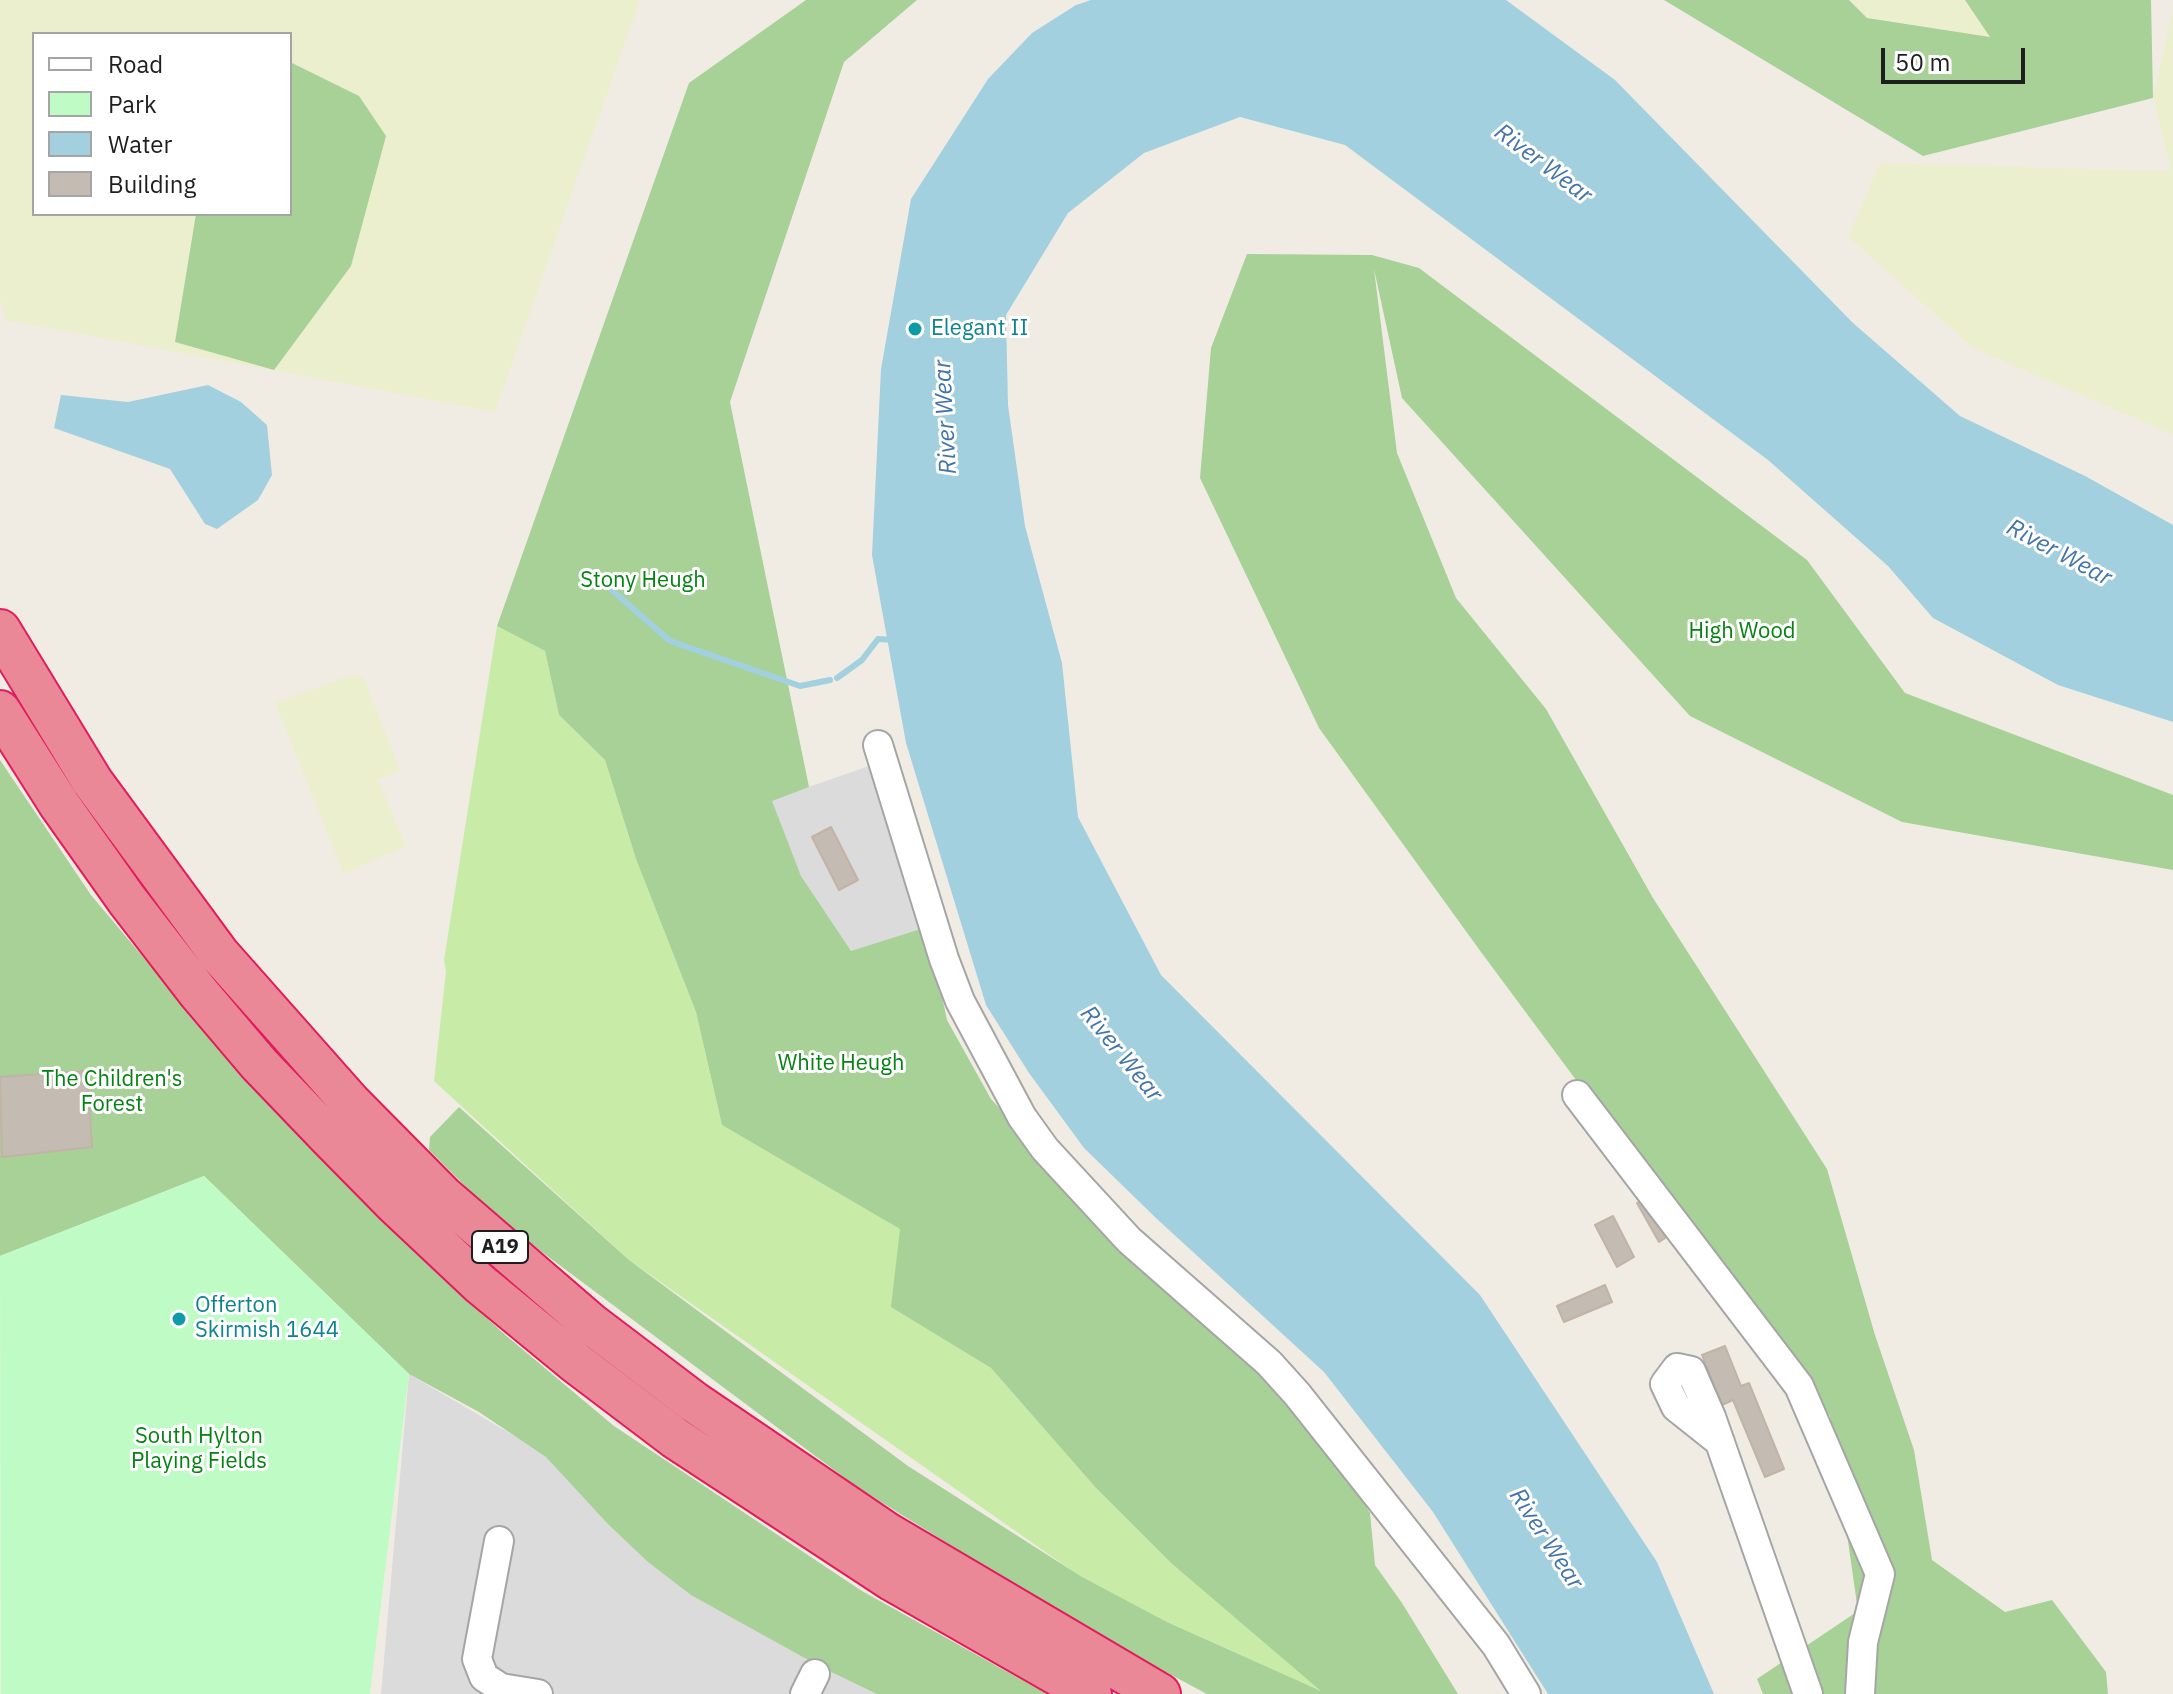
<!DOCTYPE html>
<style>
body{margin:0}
#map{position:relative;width:2173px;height:1694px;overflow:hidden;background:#f0ece4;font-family:"IBM Plex Sans",sans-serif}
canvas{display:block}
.legend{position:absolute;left:32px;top:32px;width:260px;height:184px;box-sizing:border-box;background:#fff;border:2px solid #a5a5a5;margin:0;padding:10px 14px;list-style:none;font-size:24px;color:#1e1e1e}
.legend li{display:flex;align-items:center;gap:16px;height:40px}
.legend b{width:40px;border:2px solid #a5a5a5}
.scale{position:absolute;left:1881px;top:48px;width:144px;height:36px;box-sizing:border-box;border:4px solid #1e1e1e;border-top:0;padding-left:10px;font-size:24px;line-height:28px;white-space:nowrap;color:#1e1e1e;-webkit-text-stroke:6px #fff;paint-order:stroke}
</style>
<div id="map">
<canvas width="2173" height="1694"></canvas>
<ul class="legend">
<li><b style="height:10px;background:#fff"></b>Road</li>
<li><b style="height:22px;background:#bffcc5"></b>Park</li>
<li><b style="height:22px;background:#a2d0df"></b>Water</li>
<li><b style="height:22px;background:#c4bbb3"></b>Building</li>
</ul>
<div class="scale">50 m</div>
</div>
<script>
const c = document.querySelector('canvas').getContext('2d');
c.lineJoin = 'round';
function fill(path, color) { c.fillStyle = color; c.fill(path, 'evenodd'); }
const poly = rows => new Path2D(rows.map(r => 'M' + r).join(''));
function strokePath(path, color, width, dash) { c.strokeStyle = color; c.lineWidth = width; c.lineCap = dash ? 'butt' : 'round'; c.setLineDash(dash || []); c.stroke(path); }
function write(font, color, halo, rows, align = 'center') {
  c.font = font + ' "IBM Plex Sans",sans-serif'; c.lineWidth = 6; c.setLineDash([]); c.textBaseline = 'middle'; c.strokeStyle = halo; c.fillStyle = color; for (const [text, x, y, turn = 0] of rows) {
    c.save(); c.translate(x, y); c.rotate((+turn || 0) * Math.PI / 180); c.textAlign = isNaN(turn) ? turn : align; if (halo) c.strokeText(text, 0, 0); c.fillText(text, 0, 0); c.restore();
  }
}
const residential = poly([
 [872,765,927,927,851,952,801,876,771,800],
 [409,1374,954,1694,381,1694]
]);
const farmland = poly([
 [0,0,640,0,495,412,6,320,0,300],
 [34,34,290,34,290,214,34,214],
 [1849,0,1965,0,1991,37,1867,18],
 [2173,8,2173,435,1973,348,1848,237,1880,163,2171,171,2153,98],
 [363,676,400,770,378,780,406,846,344,874,275,703,345,677]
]);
const grass = poly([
 [497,626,545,651,559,715,605,760,636,859,696,1012,722,1125,901,1229,892,1307,991,1368,1096,1488,1171,1563,1325,1693,1167,1622,1081,1577,629,1260,434,1081,446,971,444,960]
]);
const forest = poly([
 [806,0,917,0,844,62,730,402,809,787,772,801,801,876,851,951,927,927,947,1020,991,1099,1051,1165,1269,1373,1320,1432,1370,1513,1375,1565,1402,1603,1458,1694,1207,1694,1087,1630,857,1487,499,1220,429,1150,430,1137,459,1107,629,1260,908,1466,1082,1577,1167,1622,1321,1691,1171,1563,1096,1488,991,1368,891,1307,900,1229,722,1125,696,1012,636,859,605,760,559,715,545,651,497,626,689,83],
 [1664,0,1849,0,1867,18,1990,37,1965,0,2151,0,2153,98,1923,156],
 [290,62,359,96,386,136,351,266,274,370,175,342,196,214,290,214],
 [1247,254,1372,255,1419,268,1807,560,1905,693,2173,795,2173,870,1902,822,1690,716,1402,398,1374,269,1397,453,1456,598,1546,709,1653,898,1827,1169,1875,1335,1914,1450,1932,1560,2005,1612,2052,1600,2106,1672,2108,1694,1763,1694,1757,1679,1858,1611,1830,1416,1781,1356,1481,952,1319,728,1200,478,1211,348],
 [0,760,91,895,248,1082,418,1255,503,1333,614,1426,862,1591,1047,1694,877,1694,821,1667,691,1595,648,1562,608,1524,546,1457,479,1412,409,1374,204,1176,0,1256]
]);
const park = poly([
 [204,1176,409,1374,370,1694,1,1694,0,1256]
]);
const water = poly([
 [1091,0,1506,0,1615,80,1853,323,1960,416,2085,476,2173,525,2173,722,2058,685,1933,618,1888,566,1768,460,1345,145,1240,117,1144,153,1068,213,1006,315,1008,405,1025,526,1062,663,1078,817,1161,975,1480,1295,1657,1562,1714,1694,1548,1694,1433,1512,1324,1372,1157,1219,1084,1148,1029,1073,986,1005,906,743,872,555,881,369,911,199,988,79,1032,33,1076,5],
 [208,385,241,402,267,425,272,475,258,500,217,529,205,524,170,469,54,428,61,395,128,402]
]);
const stream = poly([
 [590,571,670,641,800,686,830,680],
 [837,678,862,660,878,639,894,640]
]);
const building = poly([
 [831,827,858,880,839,890,812,837,831,827],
 [87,1071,92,1147,2,1157,0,1077,87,1071],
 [1651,1195,1673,1233,1659,1242,1637,1203,1651,1195],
 [1613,1216,1634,1257,1617,1267,1595,1225,1613,1216],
 [1605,1285,1612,1302,1564,1322,1557,1306,1605,1285],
 [1725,1346,1741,1386,1749,1383,1784,1469,1765,1477,1733,1400,1722,1405,1702,1355,1725,1346]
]);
const minor = poly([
 [878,745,944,959,960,1001,1022,1117,1045,1149,1129,1240,1269,1363,1297,1394,1496,1645,1526,1694],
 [1577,1095,1799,1386,1880,1574,1863,1642,1860,1694],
 [1720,1442,1676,1407,1665,1384,1677,1368,1691,1371,1711,1417,1808,1694],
 [499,1541,477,1659,484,1677,501,1688,538,1694],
 [805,1694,815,1674]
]);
const highway = poly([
 [0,630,92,781,219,954,351,1103,444,1197,590,1323,694,1402,887,1533,1160,1694],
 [0,711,59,804,127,900,198,992,259,1064,329,1137,396,1205,480,1284,576,1363,675,1438,893,1581,1091,1694]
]);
const markers = [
 [915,329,8,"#0f9aa8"],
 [179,1319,8,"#0f9aa8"]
];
const shields = [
 [500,1247,56]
];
const shieldNames = [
 ["A19",500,1247]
];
const cultureNames = [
 ["Elegant II",931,329],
 ["Offerton",195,1306],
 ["Skirmish 1644",195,1331]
];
const parkNames = [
 ["Stony Heugh",643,581],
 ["High Wood",1742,632],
 ["White Heugh",841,1064],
 ["The Children's",112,1080],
 ["Forest",112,1105],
 ["South Hylton",199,1437],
 ["Playing Fields",199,1462]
];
const waterNames = [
 ["River Wear",1543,164,37],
 ["River Wear",946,417,-93],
 ["River Wear",2059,553,28],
 ["River Wear",1121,1054,51],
 ["River Wear",1546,1539,57]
];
fill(residential, '#dcdbdb');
fill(farmland, '#ecefce');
fill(grass, '#c8eca7');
fill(forest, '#a7d197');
fill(park, '#bffcc5');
fill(water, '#a2d0df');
strokePath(stream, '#a2d0df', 6);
fill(building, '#c4bbb3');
strokePath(building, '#c2b3a5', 2);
strokePath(minor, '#a5a5a5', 32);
strokePath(highway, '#e21c5c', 44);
strokePath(minor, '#fff', 28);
strokePath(highway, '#eb8898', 40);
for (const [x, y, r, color] of markers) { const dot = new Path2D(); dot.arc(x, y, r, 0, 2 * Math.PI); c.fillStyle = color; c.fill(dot); strokePath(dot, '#fff', 3); }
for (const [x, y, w] of shields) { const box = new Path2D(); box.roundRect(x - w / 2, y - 16, w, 32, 6); c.fillStyle = '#fff'; c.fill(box); strokePath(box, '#1e1e1e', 2); }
write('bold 20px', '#1e1e1e', null, shieldNames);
write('22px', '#0d838f', '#fff', cultureNames, 'left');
write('22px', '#068213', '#fff', parkNames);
write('italic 24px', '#4375aa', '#fff', waterNames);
</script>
